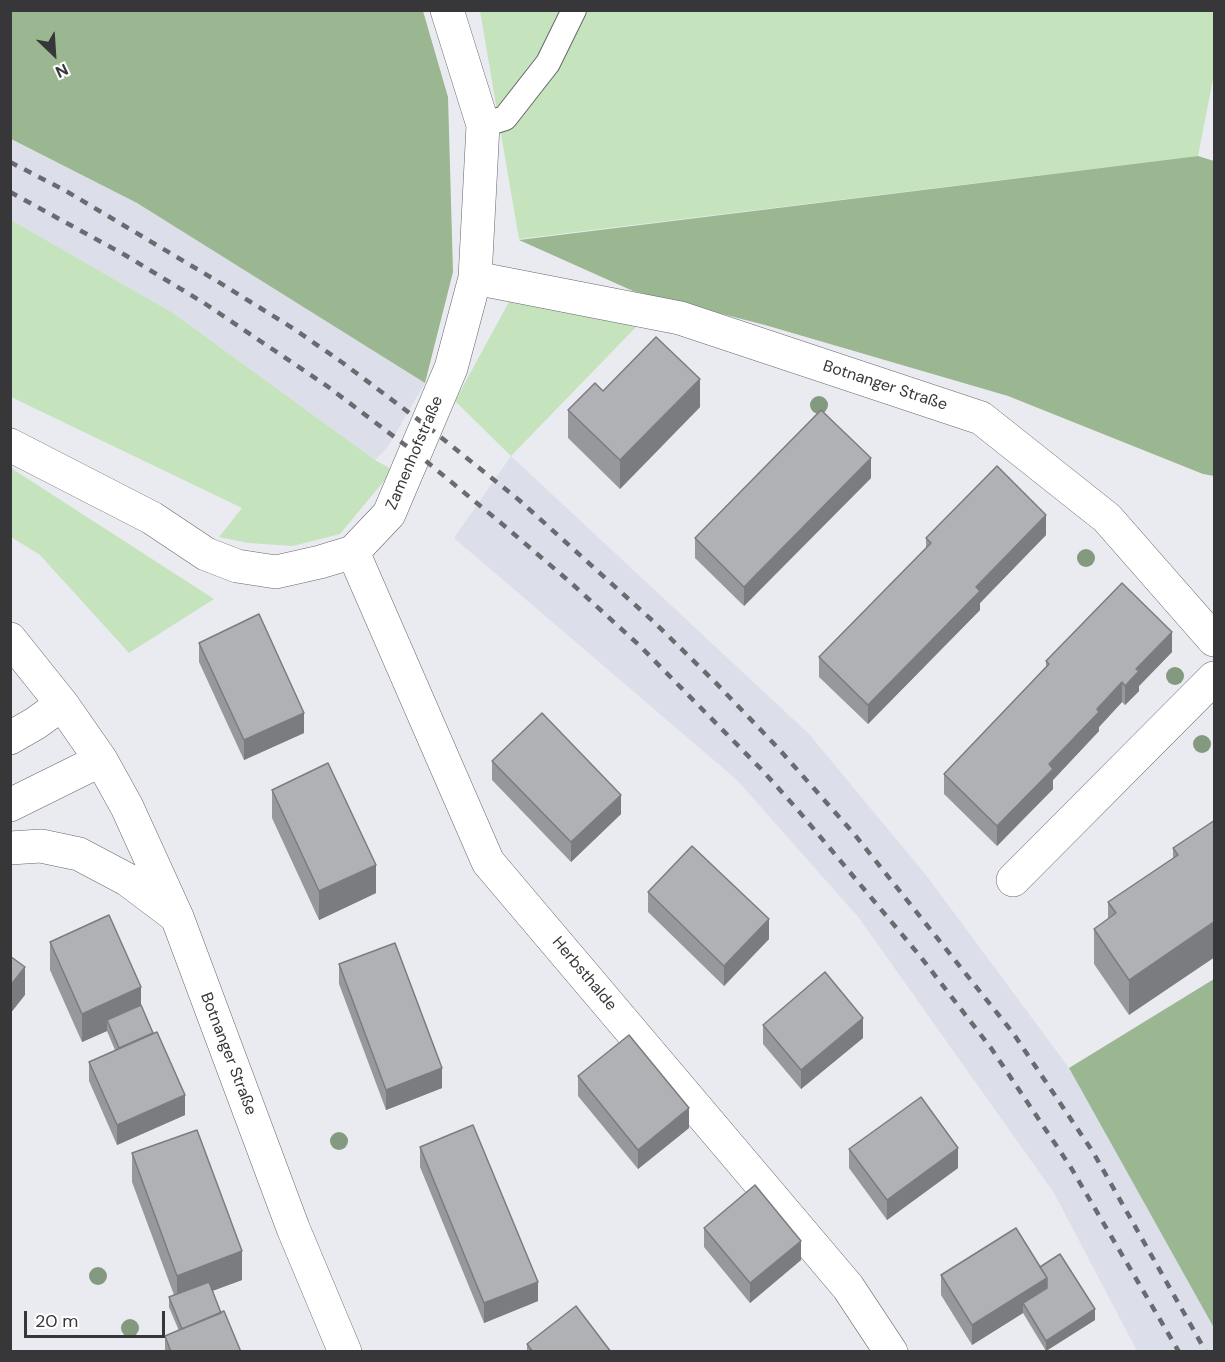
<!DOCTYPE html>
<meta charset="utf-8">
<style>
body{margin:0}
#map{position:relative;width:1225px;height:1362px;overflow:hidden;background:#eaebf0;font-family:"DM Sans",sans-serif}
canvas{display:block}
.frame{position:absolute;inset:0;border:12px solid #373739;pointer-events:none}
.north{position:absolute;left:24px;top:24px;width:60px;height:60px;-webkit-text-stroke:4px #fff;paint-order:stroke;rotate:155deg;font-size:16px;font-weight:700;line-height:24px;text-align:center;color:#373739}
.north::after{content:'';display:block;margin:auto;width:21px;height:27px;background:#373739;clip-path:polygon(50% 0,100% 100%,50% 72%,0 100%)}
.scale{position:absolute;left:24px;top:1311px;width:141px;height:27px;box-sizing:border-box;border:3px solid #373739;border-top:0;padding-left:8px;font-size:18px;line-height:21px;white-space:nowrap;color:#373739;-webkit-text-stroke:4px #fff;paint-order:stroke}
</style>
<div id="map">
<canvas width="1225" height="1362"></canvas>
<div class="frame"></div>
<div class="north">N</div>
<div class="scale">20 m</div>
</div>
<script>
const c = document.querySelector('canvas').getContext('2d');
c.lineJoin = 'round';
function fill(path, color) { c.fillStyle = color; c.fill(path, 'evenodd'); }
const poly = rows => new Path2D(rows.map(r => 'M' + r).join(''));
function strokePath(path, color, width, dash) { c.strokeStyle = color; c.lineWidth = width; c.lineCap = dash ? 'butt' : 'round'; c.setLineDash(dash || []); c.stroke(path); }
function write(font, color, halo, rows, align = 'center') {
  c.font = font + ' "DM Sans",sans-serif'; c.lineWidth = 6; c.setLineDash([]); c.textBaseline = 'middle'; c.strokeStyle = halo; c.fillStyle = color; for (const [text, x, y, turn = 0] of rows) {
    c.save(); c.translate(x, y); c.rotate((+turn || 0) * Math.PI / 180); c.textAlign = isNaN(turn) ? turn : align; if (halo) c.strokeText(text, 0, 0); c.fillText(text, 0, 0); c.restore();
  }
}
const built = poly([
 [10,139,137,203,425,383,387,448,375,460,173,313,11,220],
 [511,456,809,734,926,875,1069,1068,1214,1328,1214,1351,1137,1351,1054,1193,859,918,737,780,454,538]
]);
const green = poly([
 [480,11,1214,11,1214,74,1198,156,519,239],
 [11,220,173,313,375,460,393,470,340,534,293,546,248,543,219,537,242,508,11,397],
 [510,300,638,325,511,456,455,401],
 [10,468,11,468,214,599,129,653,40,555,11,537]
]);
const forest = poly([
 [10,11,423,11,448,97,453,272,425,383,137,203,11,139],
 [1198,156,1214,161,1214,476,1203,474,1008,396,765,325,633,291,519,240],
 [1214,979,1214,1328,1069,1068]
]);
const lane = poly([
 [483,125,505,118,548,63,574,10]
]);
const street = poly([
 [475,278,680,318,981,418,1107,518,1214,640],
 [10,445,152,518,206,554,237,566,276,572,320,562,353,552,389,514,451,368,475,278,483,125,447,10],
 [353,552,488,862,848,1287,891,1352],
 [1013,880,1214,678]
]);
const secondary = poly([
 [10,639,62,704,101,760,127,807,177,917,293,1228,345,1352],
 [10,738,36,723,62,704],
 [10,805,101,760],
 [10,848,41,846,79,854,128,880,173,914]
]);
const rail = poly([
 [10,162,66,191,217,281,294,329,343,363,432,430,519,500,654,622,715,682,779,749,855,835,1013,1033,1093,1152,1206,1352],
 [10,192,125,255,204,303,327,386,421,457,501,523,570,582,640,646,762,770,797,809,920,956,991,1048,1070,1166,1179,1352]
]);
const trees = [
 [819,405],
 [1086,558],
 [1175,676],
 [1202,744],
 [339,1141],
 [98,1276],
 [130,1328]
];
const wall = poly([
 [603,391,700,407,620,489,568,438,568,410],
 [871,478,744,606,695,558,695,538],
 [1046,535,980,603,980,610,868,724,819,677,819,657,926,548,926,538],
 [199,643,304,733,244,760,199,662],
 [1172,652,1139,686,1139,691,1125,705,1122,702,1099,727,1099,731,1053,780,1053,789,997,846,944,794,944,774,1046,667,1046,661],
 [492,761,621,814,571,862,492,780],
 [272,790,376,893,319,920,272,818],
 [1215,820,1129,1015,1094,964,1094,929,1108,919,1108,902,1173,858,1173,848],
 [648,892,769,939,724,986,648,912],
 [50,942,141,1005,185,1115,117,1145,89,1081,89,1062,115,1050,107,1031,82,1042,50,970],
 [339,964,442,1088,386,1110,339,984],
 [763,1025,863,1038,801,1089,763,1044],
 [578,1076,689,1128,638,1169,578,1096],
 [420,1147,538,1301,484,1323,420,1167],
 [849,1149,958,1168,887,1220,849,1168],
 [132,1153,242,1280,212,1291,221,1313,241,1352,165,1352,165,1336,179,1331,169,1307,169,1297,174,1295,132,1182],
 [704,1228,801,1260,750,1303,704,1247],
 [1040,1267,1095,1320,1046,1351,1023,1313,972,1345,941,1295,941,1275],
 [527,1344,611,1352,527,1352]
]);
const shadedWall = poly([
 [700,379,700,407,620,489,620,460],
 [871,458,871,478,744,606,744,587],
 [1046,515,1046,535,980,603,980,610,868,724,868,705,976,587],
 [1172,632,1172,652,1139,686,1139,691,1125,705,1125,686,1136,669],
 [1122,682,1122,702,1099,727,1099,731,1053,780,1053,789,997,846,997,826,1097,709],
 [304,713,304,733,244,760,244,740],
 [621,795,621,814,571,862,571,842],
 [376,865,376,893,319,920,319,891],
 [769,919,769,939,724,986,724,966],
 [1215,921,1215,957,1129,1015,1129,980],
 [25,967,25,995,10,1014,10,986],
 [141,987,141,1016,107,1020,107,1031,82,1042,82,1014],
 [863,1018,863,1038,801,1089,801,1070],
 [442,1068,442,1088,386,1110,386,1090],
 [185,1095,185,1115,117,1145,117,1125],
 [689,1108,689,1128,638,1169,638,1150],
 [958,1148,958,1168,887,1220,887,1200],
 [801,1241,801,1260,750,1303,750,1283],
 [242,1251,242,1280,177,1304,177,1276],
 [1047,1278,1047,1298,1023,1303,1023,1313,972,1345,972,1325],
 [538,1282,538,1301,484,1323,484,1303],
 [1095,1309,1095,1320,1046,1351,1046,1341]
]);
const building = poly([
 [656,337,700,379,620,460,568,410,595,383,603,391,656,337],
 [821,410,871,458,744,587,695,538,821,410],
 [997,466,1046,515,976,587,980,591,868,705,819,657,931,543,926,538,997,466],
 [1122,583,1172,632,1136,669,1139,671,1125,686,1122,682,1097,709,1099,712,1049,764,1053,769,997,826,944,774,1049,664,1046,661,1122,583],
 [259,614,304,713,244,740,199,643,259,614],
 [542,713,621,795,571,842,492,761,542,713],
 [328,763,376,865,319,891,272,790,328,763],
 [1215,820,1215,921,1129,980,1094,929,1116,913,1108,902,1178,855,1173,848,1215,820],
 [692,846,769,919,724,966,648,892,692,846],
 [109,915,141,987,82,1014,50,942,109,915],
 [395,943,442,1068,386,1090,339,964,395,943],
 [10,956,25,967,10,986,10,956],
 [825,972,863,1018,801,1070,763,1025,825,972],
 [141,1005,153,1033,119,1048,107,1020,141,1005],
 [157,1032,185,1095,117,1125,89,1062,157,1032],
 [629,1035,689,1108,638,1150,578,1076,629,1035],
 [921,1097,958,1148,887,1200,849,1149,921,1097],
 [473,1125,538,1282,484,1303,420,1147,473,1125],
 [197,1130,242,1251,177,1276,132,1153,197,1130],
 [755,1185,801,1241,750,1283,704,1228,755,1185],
 [1016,1228,1047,1278,972,1325,941,1275,1016,1228],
 [1060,1254,1095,1309,1046,1341,1023,1303,1047,1288,1047,1278,1040,1267,1060,1254],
 [209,1282,221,1313,182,1329,169,1297,209,1282],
 [576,1306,611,1352,533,1352,527,1344,576,1306],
 [224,1311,241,1352,171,1352,165,1336,224,1311]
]);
const streetNames = [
 ["Botnanger Straße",885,386,18],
 ["Zamenhofstraße",415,453,-67],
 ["Herbsthalde",584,974,50],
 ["Botnanger Straße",228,1054,69]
];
fill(built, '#dcdeea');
fill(green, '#c5e3bd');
fill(forest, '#9ab792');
strokePath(lane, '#66676b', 26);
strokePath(street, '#66676b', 34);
strokePath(secondary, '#66676b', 34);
strokePath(lane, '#fff', 24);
strokePath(street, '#fff', 33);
strokePath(secondary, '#fff', 33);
strokePath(rail, '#6a6b6e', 4.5, [8, 8]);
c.fillStyle = '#849a80';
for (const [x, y] of trees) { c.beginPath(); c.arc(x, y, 9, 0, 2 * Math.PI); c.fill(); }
fill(wall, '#97989c');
fill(shadedWall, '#7b7c7f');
fill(building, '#b0b1b5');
strokePath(building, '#7b7c7f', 1.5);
write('16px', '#373739', '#fff', streetNames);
</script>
